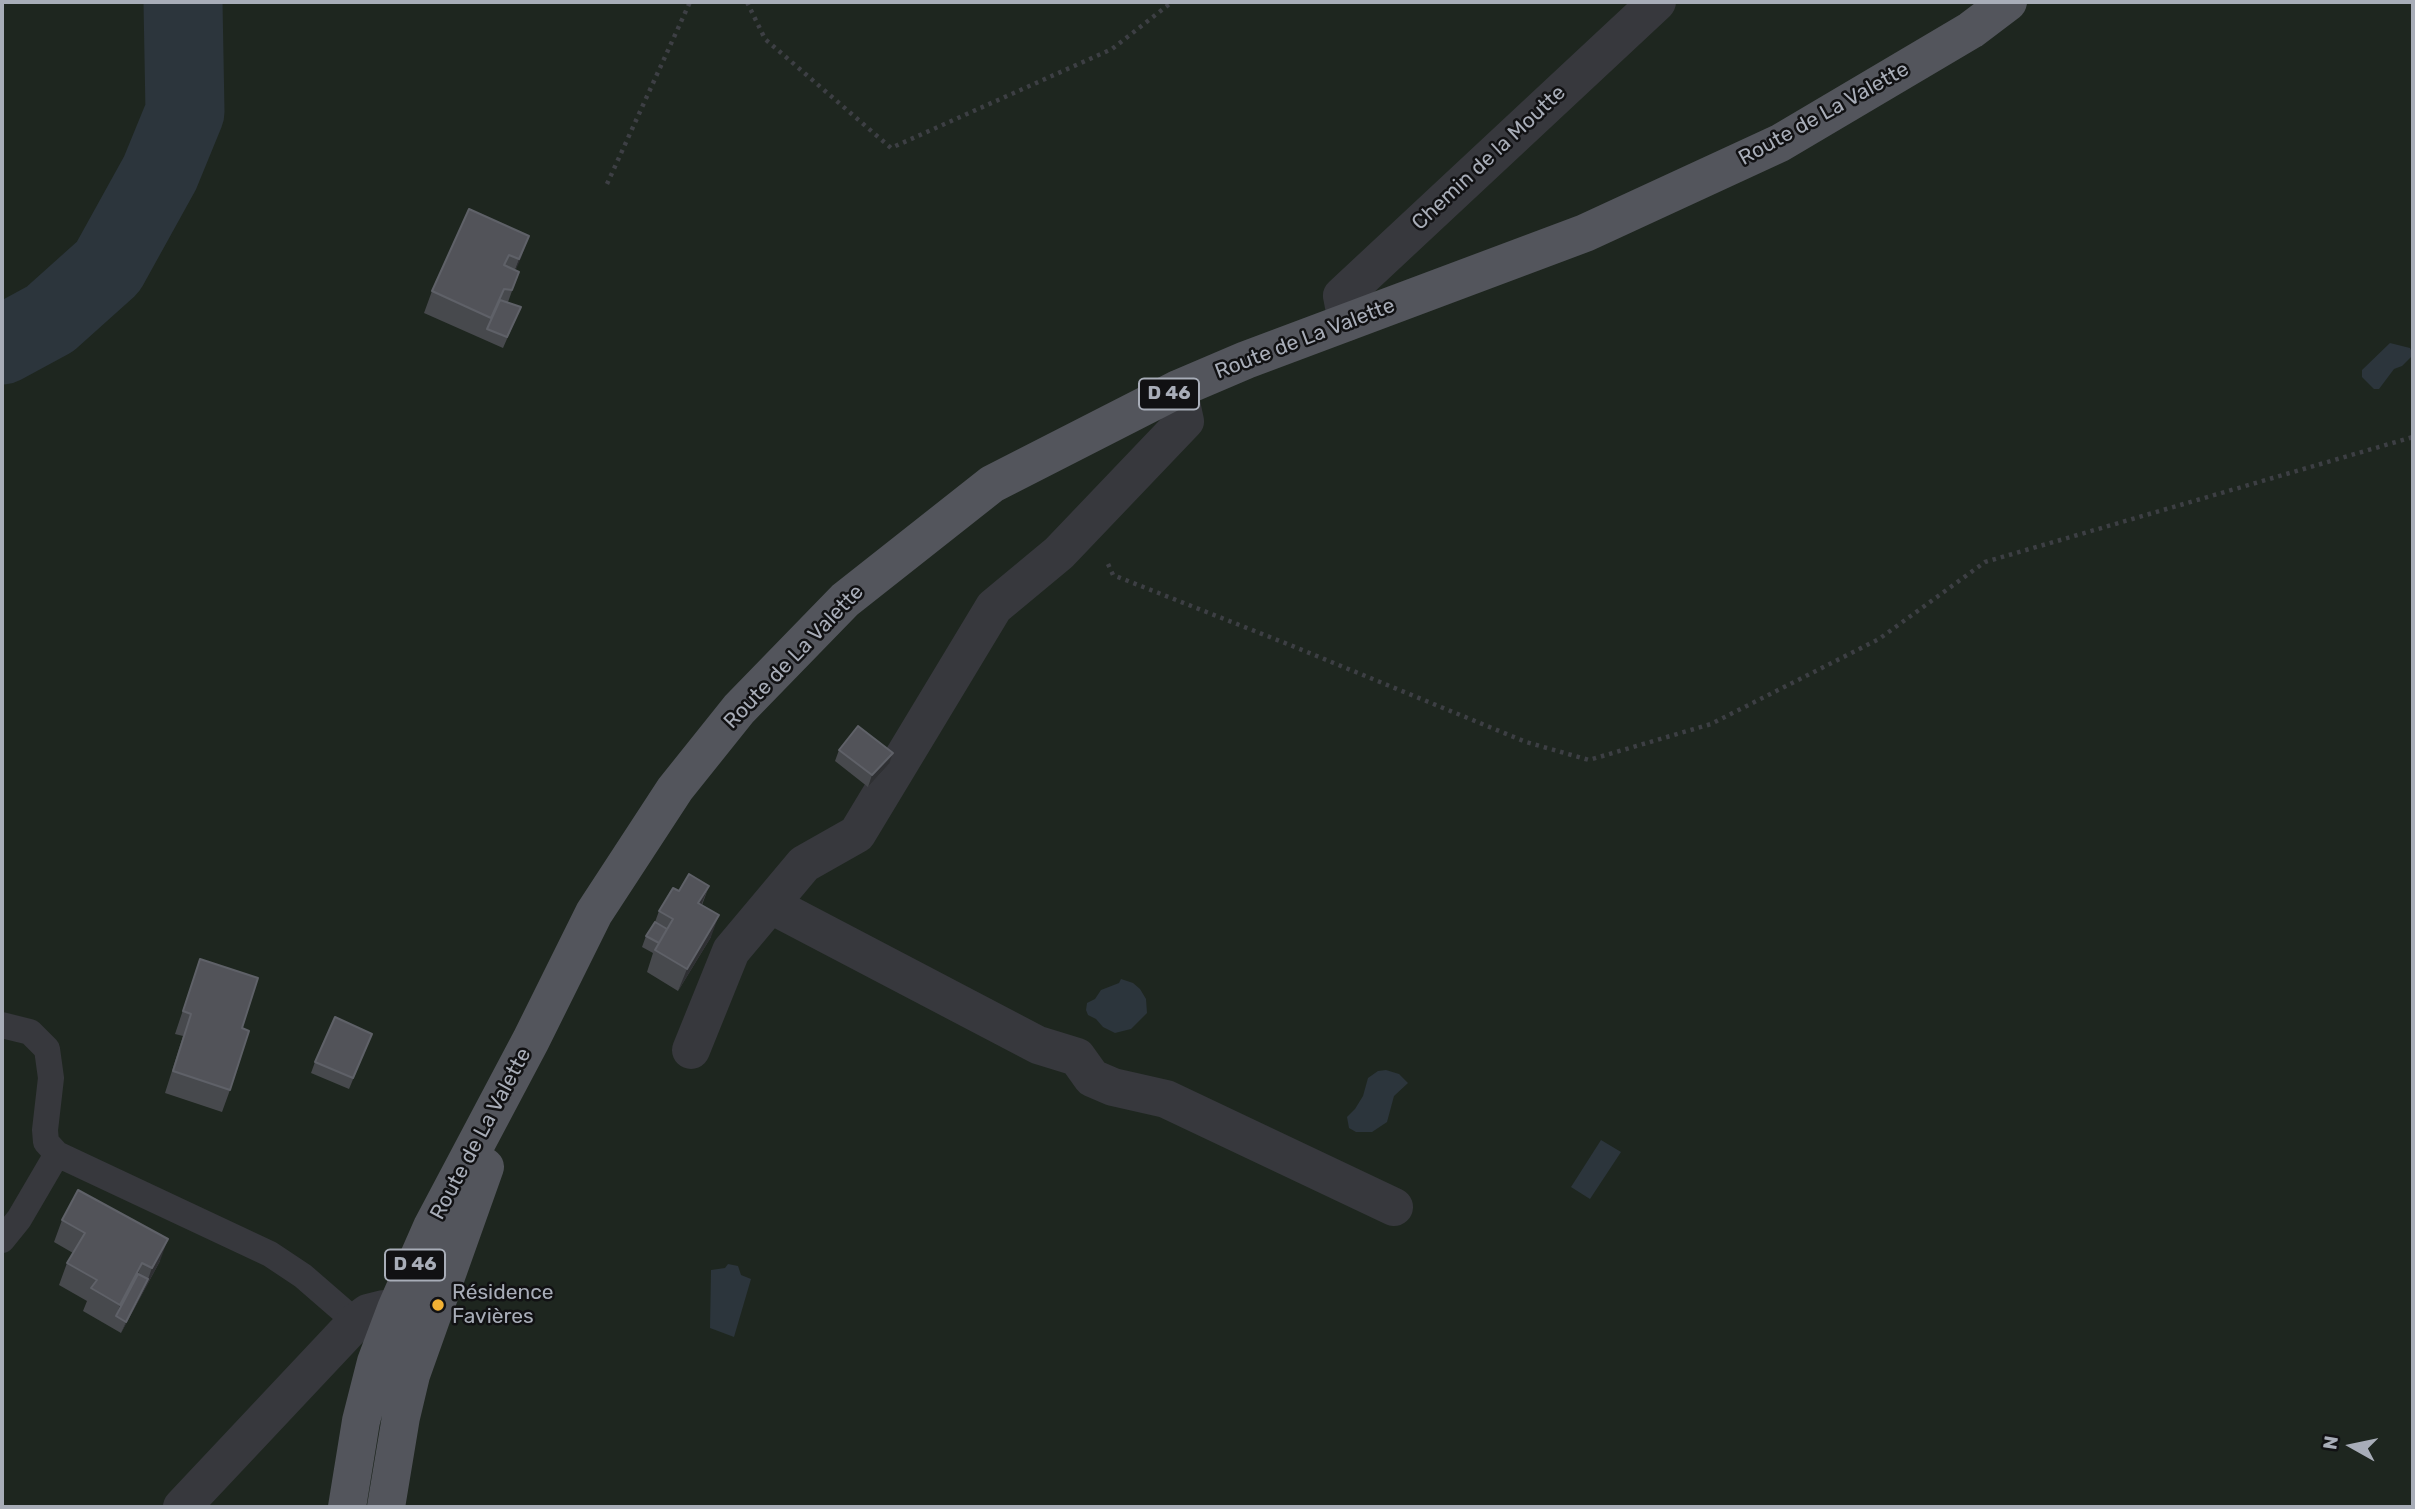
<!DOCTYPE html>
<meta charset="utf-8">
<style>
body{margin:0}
#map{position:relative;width:2415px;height:1509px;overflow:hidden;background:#161618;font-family:Rubik,sans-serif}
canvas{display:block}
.frame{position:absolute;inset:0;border:4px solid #a8adb8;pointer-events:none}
.north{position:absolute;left:2317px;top:1411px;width:70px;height:70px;-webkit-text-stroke:5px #111113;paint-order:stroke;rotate:279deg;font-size:19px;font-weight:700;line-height:28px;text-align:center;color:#a8adb8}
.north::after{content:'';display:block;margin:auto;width:24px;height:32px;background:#a8adb8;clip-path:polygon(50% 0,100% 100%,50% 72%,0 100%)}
</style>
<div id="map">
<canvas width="2415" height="1509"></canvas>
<div class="frame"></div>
<div class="north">N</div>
</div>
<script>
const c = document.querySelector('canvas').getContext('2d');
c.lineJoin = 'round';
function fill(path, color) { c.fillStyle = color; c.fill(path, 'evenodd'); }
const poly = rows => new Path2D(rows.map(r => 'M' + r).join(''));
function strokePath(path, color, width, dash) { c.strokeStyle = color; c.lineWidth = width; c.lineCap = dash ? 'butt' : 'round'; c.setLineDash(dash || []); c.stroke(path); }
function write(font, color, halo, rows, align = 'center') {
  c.font = font + ' Rubik,sans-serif'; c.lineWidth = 5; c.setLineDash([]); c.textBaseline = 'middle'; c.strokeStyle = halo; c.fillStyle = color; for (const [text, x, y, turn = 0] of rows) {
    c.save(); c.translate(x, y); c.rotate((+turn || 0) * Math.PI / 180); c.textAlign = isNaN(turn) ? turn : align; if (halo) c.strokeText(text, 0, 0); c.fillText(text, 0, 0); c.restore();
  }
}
const green = poly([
 [2,2,2413,2,2413,1507,2,1507]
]);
const water = poly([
 [2390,343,2410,348,2413,355,2402,366,2394,369,2379,389,2374,389,2362,377,2362,370],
 [1121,979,1133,983,1140,989,1146,999,1147,1013,1131,1029,1115,1033,1103,1027,1096,1019,1088,1015,1086,1010,1087,1003,1095,999,1101,990,1119,983],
 [1386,1070,1399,1074,1408,1083,1394,1096,1387,1122,1372,1132,1356,1132,1349,1128,1347,1117,1355,1109,1363,1096,1368,1078,1378,1071],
 [1601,1140,1621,1152,1590,1199,1571,1187],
 [728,1264,738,1266,741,1275,751,1279,734,1337,710,1328,711,1270,725,1268]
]);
const river = poly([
 [2,345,50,319,108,267,160,173,185,112,183,2]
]);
const path = poly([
 [747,2,765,39,891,148,1112,49,1172,2],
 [607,184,690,2],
 [1108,564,1113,575,1290,645,1526,742,1589,760,1711,724,1879,639,1985,562,2413,437]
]);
const lane = poly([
 [2,1025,30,1032,47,1049,51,1078,45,1130,46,1142,57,1154,270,1254,303,1276,356,1322],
 [2,1240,19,1219,57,1154]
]);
const street = poly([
 [1347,322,1342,296,1657,2],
 [771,905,1038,1045,1077,1057,1092,1078,1113,1087,1166,1099,1394,1207],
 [691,1050,731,951,804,864,857,834,994,607,1059,553,1185,421,1178,389],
 [182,1507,356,1322,368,1313,384,1309,396,1309,426,1321]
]);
const primary = poly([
 [347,1507,361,1421,376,1362,396,1309,432,1227,531,1040,594,913,675,789,739,709,845,600,992,484,1178,389,1246,360,1585,233,1780,143,1971,30,2008,2],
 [386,1507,401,1417,411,1375,485,1167]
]);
const wall = poly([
 [529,236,515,270,519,272,508,302,521,307,503,348,424,313,432,291],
 [839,750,889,764,868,787,835,761],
 [709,886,702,905,711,937,678,991,647,972,653,953,642,947,646,936,655,922,659,911,679,891],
 [200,959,242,1028,230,1090,222,1112,165,1093,183,1036,175,1034],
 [372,1034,349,1089,311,1073,315,1062],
 [62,1220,160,1261,121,1333,83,1311,87,1301,59,1285,67,1263,73,1253,54,1242]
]);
const shadedWall = poly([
 [529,236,521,258,511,281,519,259],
 [893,753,889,764,868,787,872,775],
 [709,886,700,908,698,903],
 [719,915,711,937,678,991,687,969],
 [168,1239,160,1261,121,1333,126,1322,148,1279,152,1268],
 [142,1263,134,1286,116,1316,120,1305]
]);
const building = poly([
 [469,209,529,236,519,259,509,255,504,265,519,272,512,290,504,289,491,318,432,291,469,209],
 [500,300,521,307,507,337,487,329,500,300],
 [858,726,893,753,872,775,839,750,858,726],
 [689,874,709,886,698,903,719,915,687,969,655,950,673,919,659,911,673,888,679,891,689,874],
 [655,922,667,929,659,943,646,936,655,922],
 [200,959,258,978,242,1028,249,1031,230,1090,173,1071,191,1014,183,1011,200,959],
 [335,1017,372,1034,353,1078,315,1062,335,1017],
 [78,1190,168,1239,152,1268,142,1263,120,1305,91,1288,97,1280,67,1263,85,1233,62,1220,78,1190],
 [138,1274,148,1279,126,1322,116,1316,138,1274]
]);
const markers = [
 [438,1305,7,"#f2b134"]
];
const shields = [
 [1169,394,60],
 [415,1265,60]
];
const shieldNames = [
 ["D 46",1169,394],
 ["D 46",415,1265]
];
const streetNames = [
 ["Route de La Valette",1824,114,-29],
 ["Chemin de la Moutte",1489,158,-43],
 ["Route de La Valette",1305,339,-21],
 ["Route de La Valette",794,657,-46],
 ["Route de La Valette",481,1134,-62]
];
const poiNames = [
 ["Résidence",452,1293],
 ["Favières",452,1317]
];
fill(green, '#1e261f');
fill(water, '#2c353c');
strokePath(river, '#2c353c', 79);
strokePath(path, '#3d3f44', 4.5, [3.5, 5]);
strokePath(lane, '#37383d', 26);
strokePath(street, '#37383d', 38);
strokePath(primary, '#53555c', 38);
fill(wall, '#47494d');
fill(shadedWall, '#2f3033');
fill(building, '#525359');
strokePath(building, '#5f6168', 2);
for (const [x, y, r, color] of markers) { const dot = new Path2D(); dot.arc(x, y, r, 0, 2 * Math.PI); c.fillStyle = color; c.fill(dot); strokePath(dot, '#111113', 2.5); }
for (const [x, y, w] of shields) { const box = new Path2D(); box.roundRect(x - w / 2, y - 15.5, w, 31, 5); c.fillStyle = '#111113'; c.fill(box); strokePath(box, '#a8adb8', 2); }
write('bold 19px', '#a8adb8', null, shieldNames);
write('21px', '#a8adb8', '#111113', streetNames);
write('21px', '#a8adb8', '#111113', poiNames, 'left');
</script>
